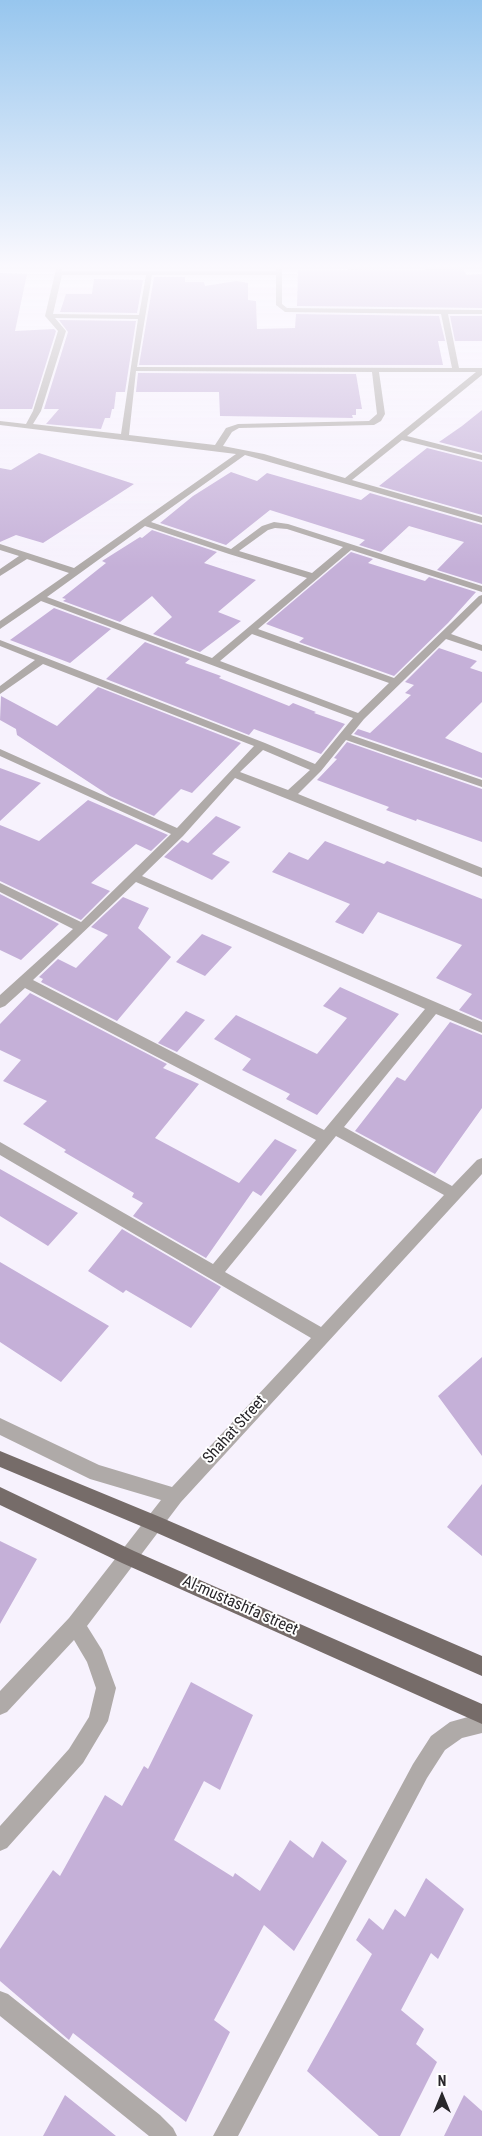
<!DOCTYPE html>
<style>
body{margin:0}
#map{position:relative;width:482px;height:2136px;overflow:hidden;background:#f7f2fd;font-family:"Roboto Condensed",sans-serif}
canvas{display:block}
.north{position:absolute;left:417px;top:2071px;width:50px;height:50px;-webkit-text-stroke:4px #fff;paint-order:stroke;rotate:0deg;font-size:14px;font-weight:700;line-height:20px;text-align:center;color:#29272b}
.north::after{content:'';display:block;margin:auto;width:18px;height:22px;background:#29272b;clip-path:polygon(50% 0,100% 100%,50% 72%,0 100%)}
</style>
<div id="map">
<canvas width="482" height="2136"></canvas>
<div class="north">N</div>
</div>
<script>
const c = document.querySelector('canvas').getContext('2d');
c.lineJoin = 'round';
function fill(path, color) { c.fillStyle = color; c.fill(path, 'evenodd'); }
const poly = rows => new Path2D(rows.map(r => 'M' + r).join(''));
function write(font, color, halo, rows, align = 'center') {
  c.font = font + ' "Roboto Condensed",sans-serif'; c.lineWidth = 4; c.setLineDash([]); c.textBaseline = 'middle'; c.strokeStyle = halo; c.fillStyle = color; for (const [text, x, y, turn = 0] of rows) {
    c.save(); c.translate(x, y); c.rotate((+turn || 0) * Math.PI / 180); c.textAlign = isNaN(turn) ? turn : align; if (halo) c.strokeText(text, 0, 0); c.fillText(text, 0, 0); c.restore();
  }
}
const building = poly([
 [464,269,466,275,482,274,482,308,297,306,298,270],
 [0,273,27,274,15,331,54,329,56,331,32,409,0,409],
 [154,277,185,277,185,282,204,282,205,286,236,281,248,283,248,300,256,301,257,329,295,328,296,314,439,316,445,341,438,341,443,365,139,365],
 [94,279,143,280,137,313,60,312,66,294,92,294],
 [450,316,482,316,482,341,455,341],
 [59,320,136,321,125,392,116,392,114,409,112,409,110,418,105,418,101,429,46,424,59,409,44,409,68,332],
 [138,373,356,374,362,409,356,409,356,415,352,415,353,418,220,416,219,392,136,392],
 [482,410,482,453,439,442,462,426],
 [427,448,482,462,482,515,379,486],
 [39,453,134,484,43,543,16,535,0,542,0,468,11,470],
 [231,472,257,481,267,473,361,500,370,493,482,525,482,584,437,570,464,542,409,526,381,552,359,545,365,540,270,510,226,545,160,523,193,496],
 [152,530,217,552,204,563,256,580,218,612,241,621,200,652,153,634,172,617,152,596,120,622,63,601,66,599,62,598,106,563,102,561,140,537,142,538],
 [351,552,373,559,368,563,425,581,429,577,476,592,448,623,394,676,299,642,304,638,266,624],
 [54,608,111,629,70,663,10,640],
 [145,642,190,659,185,663,221,676,219,678,289,706,293,703,316,712,314,713,345,724,321,754,254,729,249,735,106,679],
 [439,648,477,661,470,668,482,672,482,702,445,738,482,753,482,778,354,734,358,729,370,733,411,695,405,693,414,685,405,682],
 [98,687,241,743,192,793,181,789,154,816,110,796,17,735,16,729,0,720,1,696,57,726],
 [347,742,482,789,482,842,417,819,416,821,386,810,389,807,317,780,337,759,334,758],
 [0,768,41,783,0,821],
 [88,800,168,835,151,851,136,844,91,883,110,891,81,920,0,881,0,825,39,841],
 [216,816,241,827,212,854,230,862,212,880,164,857,182,840,188,843],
 [325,841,384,864,387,861,482,899,482,1020,459,1010,472,994,436,978,462,945,378,912,363,934,335,922,350,904,272,872,289,852,308,860],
 [0,894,59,924,21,960,0,950],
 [123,897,149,908,138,928,171,957,117,1021,41,982,43,979,39,977,58,959,76,968,108,935,91,927],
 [202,934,232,947,205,976,176,962],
 [340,987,399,1014,317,1115,286,1099,290,1094,242,1070,251,1059,214,1039,236,1015,317,1054,347,1018,323,1006],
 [30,993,167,1064,163,1068,199,1084,155,1138,239,1183,275,1139,297,1150,261,1196,253,1191,206,1258,133,1216,143,1203,132,1197,134,1193,64,1152,66,1150,23,1124,47,1101,3,1081,21,1060,0,1050,0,1024],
 [186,1011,205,1020,177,1052,158,1043],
 [450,1022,482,1035,482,1108,435,1174,355,1131,397,1077,405,1081],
 [0,1169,78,1213,48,1246,0,1216],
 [122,1229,221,1287,191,1328,126,1290,123,1293,88,1271],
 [0,1262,109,1326,61,1382,0,1342],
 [482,1357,482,1456,438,1396],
 [482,1484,482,1556,447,1527],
 [0,1541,37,1559,0,1624],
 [191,1682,253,1715,220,1790,204,1781,174,1840,233,1877,235,1873,260,1891,290,1840,313,1858,322,1841,347,1861,294,1951,264,1925,214,2020,230,2032,186,2122,73,2033,69,2040,0,1981,0,1949,53,1870,60,1876,105,1795,122,1806,144,1766,148,1769],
 [426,1878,464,1909,438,1959,431,1953,401,2010,424,2029,416,2044,437,2062,400,2136,379,2136,307,2071,372,1954,356,1940,369,1918,383,1930,395,1909,405,1917],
 [65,2095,116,2136,43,2136],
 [464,2095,482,2111,482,2136,444,2136]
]);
const minor = poly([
 [56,269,62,269,62,271,276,271,276,269,282,269,282,304,287,308,482,310,482,314,448,314,459,368,482,368,482,375,407,436,482,455,482,460,402,440,352,480,482,517,482,523,245,455,151,522,231,549,262,526,274,522,288,524,482,586,482,592,351,550,258,629,394,678,479,596,482,595,482,603,451,634,482,645,482,651,446,639,364,719,351,735,482,780,482,787,346,740,321,771,298,794,482,868,482,877,235,778,183,836,142,876,482,1022,482,1033,436,1014,344,1127,452,1186,477,1160,482,1158,482,1174,181,1502,87,1626,102,1650,116,1688,108,1721,83,1763,7,1848,0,1851,0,1826,69,1749,89,1717,96,1688,87,1662,74,1640,7,1712,0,1715,0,1691,69,1618,161,1500,90,1479,0,1435,0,1418,99,1465,172,1487,311,1338,0,1155,0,1142,213,1264,316,1140,25,988,5,1006,0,1008,0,995,73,929,0,892,0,883,81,922,171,834,0,756,0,749,177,828,254,746,43,664,0,694,0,686,35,660,0,646,0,640,265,743,315,764,353,718,41,601,0,629,0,621,69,573,27,559,0,576,0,569,19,556,0,550,0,544,74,568,236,454,0,425,0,421,26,424,33,411,58,331,45,316,56,269],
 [62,275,146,275,139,315,53,314,62,275],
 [152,275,276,275,276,305,285,312,441,314,452,368,137,367,152,275],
 [55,318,138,319,121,434,33,424,41,411,66,331,55,318],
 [136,371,372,372,377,414,369,421,238,424,226,428,215,445,129,435,136,371],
 [379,372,476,372,345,478,264,454,223,446,232,432,239,428,374,425,381,421,385,414,379,372],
 [145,526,229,554,307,578,212,658,47,597,145,526],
 [275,528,287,529,343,547,312,573,239,551,268,530,275,528],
 [252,634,389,683,358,713,220,661,252,634],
 [263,750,310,770,288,790,240,772,263,750],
 [136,882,425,1009,324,1130,33,980,136,882],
 [336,1136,444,1195,321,1327,225,1272,336,1136],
 [482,1713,482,1733,462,1738,445,1750,427,1778,238,2136,213,2136,413,1764,431,1736,450,1722,482,1713],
 [0,1991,8,1994,160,2115,173,2128,177,2136,149,2136,0,2016,0,1991]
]);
const primary = poly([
 [0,1451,160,1517,482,1656,482,1676,148,1529,0,1467,0,1451],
 [0,1487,134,1551,482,1704,482,1724,122,1563,0,1505,0,1487]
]);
const nearStreetnames = [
 ["Shahat Street",235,1430,-48],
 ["Al-mustashfa street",240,1606,24]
];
fill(building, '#c5b0d8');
fill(minor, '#afaaa8');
fill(primary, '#766c69');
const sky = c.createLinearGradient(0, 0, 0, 568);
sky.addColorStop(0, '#97c6ee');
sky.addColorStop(0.47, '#fbf9fe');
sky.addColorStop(1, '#fbf9fe00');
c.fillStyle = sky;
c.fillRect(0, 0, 482, 568);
write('16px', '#29272b', '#fff', nearStreetnames);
</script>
